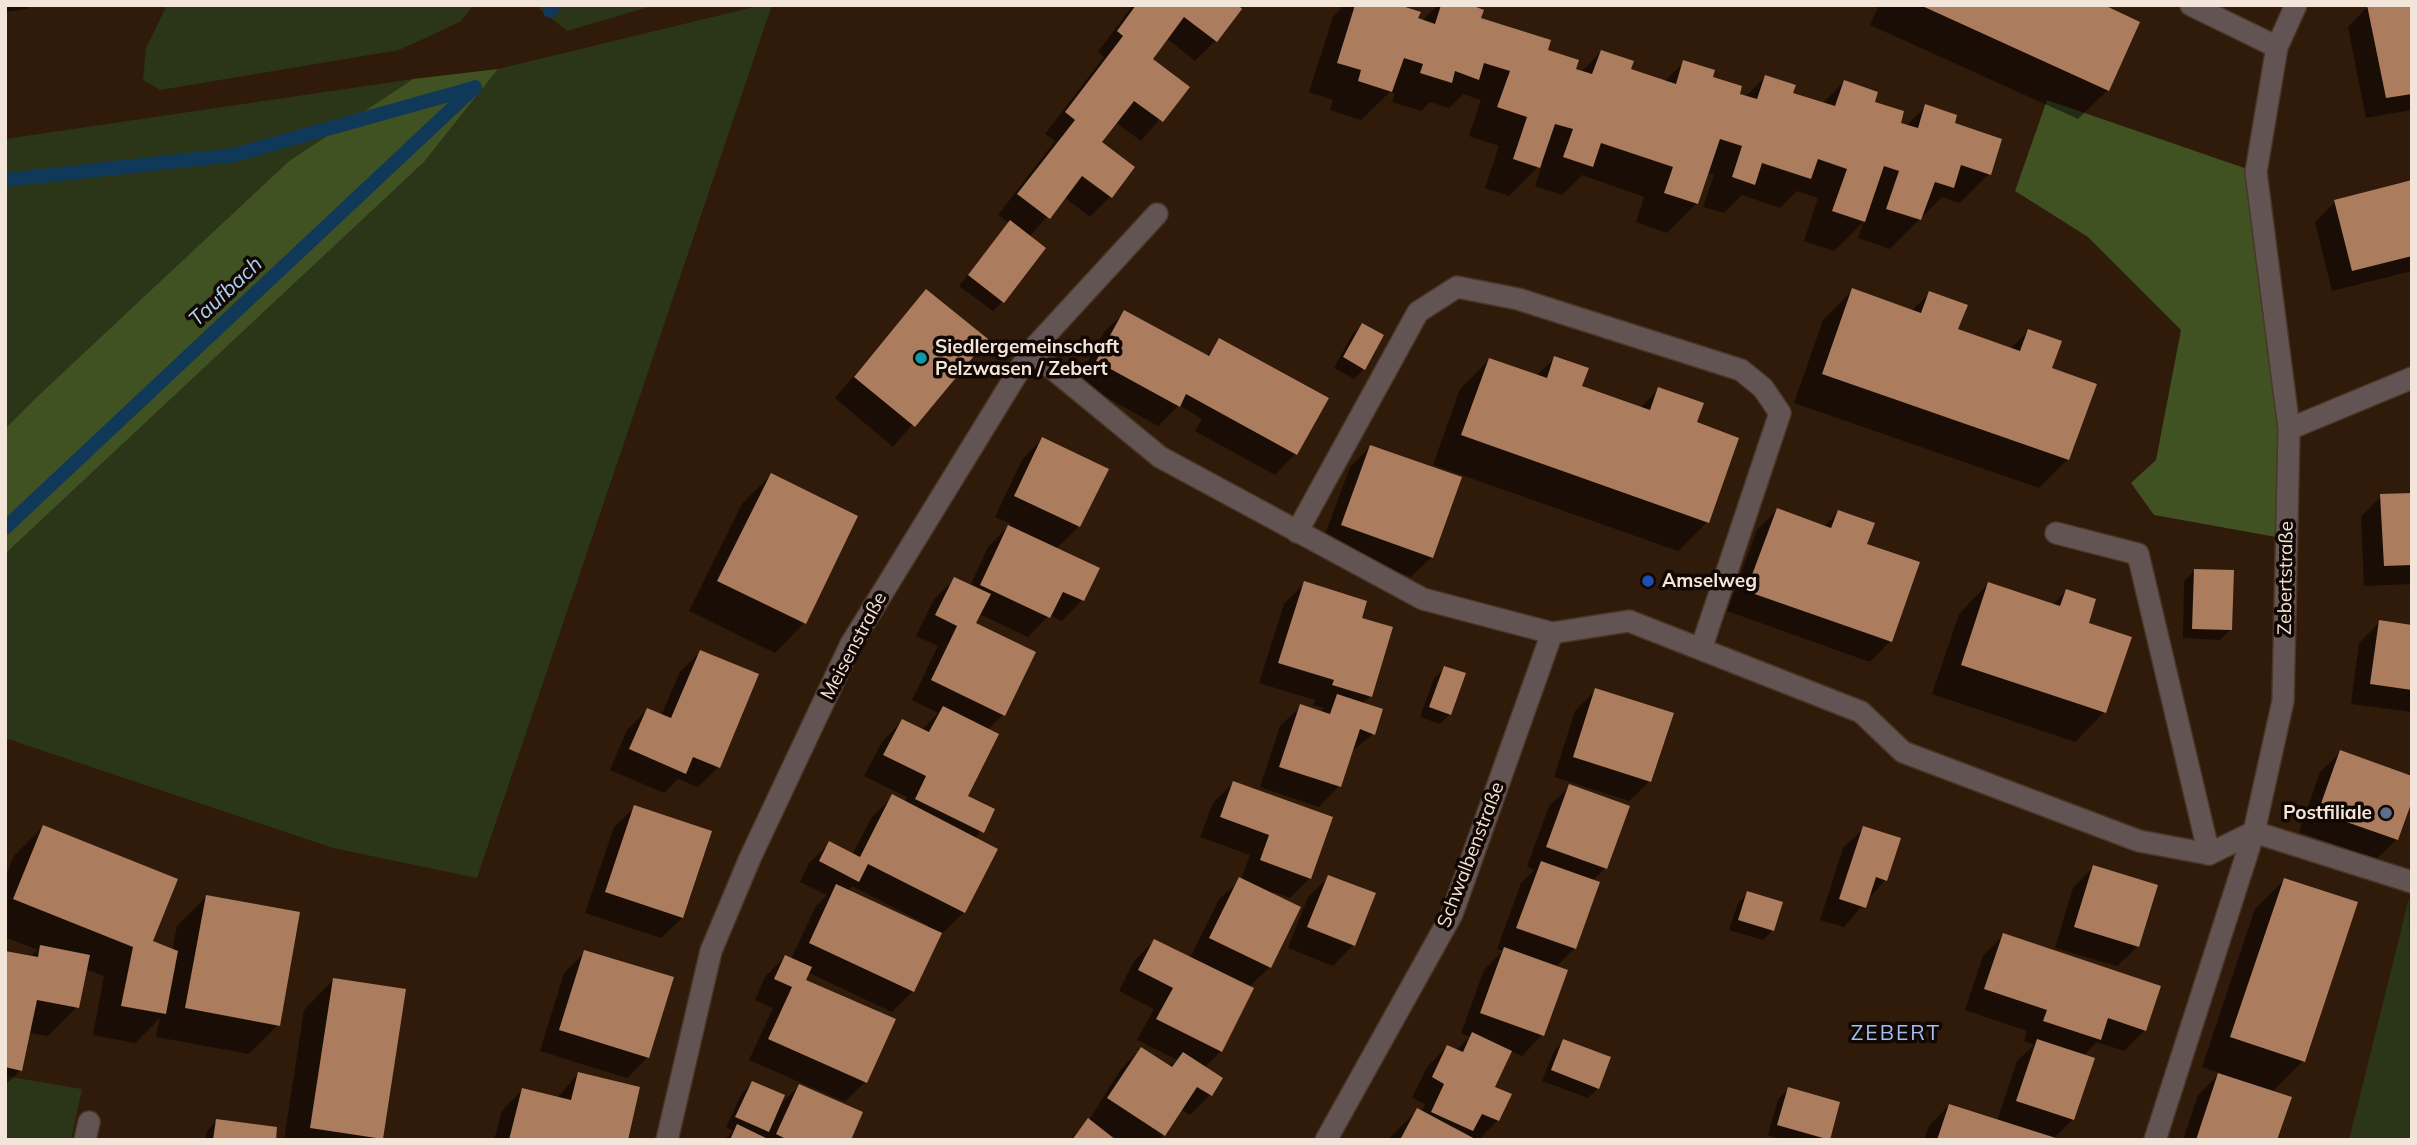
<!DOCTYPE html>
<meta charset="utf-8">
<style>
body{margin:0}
#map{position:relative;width:2417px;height:1145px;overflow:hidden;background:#301a0a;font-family:Mulish,sans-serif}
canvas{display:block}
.frame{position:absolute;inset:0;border:7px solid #f4e5da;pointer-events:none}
</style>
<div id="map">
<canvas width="2417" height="1145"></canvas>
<div class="frame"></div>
</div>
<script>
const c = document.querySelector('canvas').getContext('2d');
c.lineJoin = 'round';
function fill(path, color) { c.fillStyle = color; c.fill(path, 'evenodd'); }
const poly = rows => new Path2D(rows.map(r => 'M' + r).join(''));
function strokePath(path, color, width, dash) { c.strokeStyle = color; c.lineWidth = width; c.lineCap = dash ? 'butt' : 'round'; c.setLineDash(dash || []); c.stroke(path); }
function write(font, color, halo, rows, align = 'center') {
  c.font = font + ' Mulish,sans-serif'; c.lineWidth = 7; c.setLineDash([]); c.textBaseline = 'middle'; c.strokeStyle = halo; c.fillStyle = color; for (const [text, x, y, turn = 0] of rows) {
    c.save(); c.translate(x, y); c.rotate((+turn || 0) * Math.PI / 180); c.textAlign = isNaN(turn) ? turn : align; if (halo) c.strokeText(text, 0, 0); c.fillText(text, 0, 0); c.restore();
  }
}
const green = poly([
 [167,5,474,5,460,22,399,50,160,90,143,80,146,48],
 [535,5,655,5,567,31],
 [762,5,772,5,477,878,333,848,5,738,5,554,424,162,498,69],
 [413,79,289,161,5,429,5,139],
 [2409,898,2412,1140,2349,1140],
 [5,1076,82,1089,71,1140,5,1140]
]);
const forest = poly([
 [498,69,424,162,5,554,5,429,37,397,289,161,413,79],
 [2047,100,2256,172,2289,429,2287,539,2154,515,2131,483,2156,460,2181,330,2088,237,2015,191]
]);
const shadow = poly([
 [5,5,31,5,27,9,5,12],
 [1133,5,1235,5,1216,40,1195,61,1166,38,1150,59,1187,87,1141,141,1115,122,1100,142,1110,197,1090,217,1064,197,1029,237,1003,301,993,311,959,286,1009,223,998,215,1055,141,1045,134,1104,57,1098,52],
 [1344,5,1393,5,1422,21,1438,5,1465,5,1479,20,1545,51,1581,72,1601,52,1629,70,1664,82,1684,62,1745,97,1765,77,1791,94,1822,104,1844,82,1898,124,1906,126,1926,106,1952,124,1989,174,1960,203,1942,197,1890,249,1858,238,1864,221,1834,251,1804,241,1818,198,1797,191,1780,208,1742,195,1724,213,1703,207,1714,175,1707,173,1697,203,1667,233,1636,222,1644,197,1582,175,1562,195,1535,186,1543,162,1509,196,1485,188,1499,146,1469,136,1481,100,1463,94,1449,108,1430,102,1421,111,1392,102,1395,94,1390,92,1361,120,1330,110,1333,100,1309,92,1333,17],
 [1879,5,2100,5,2108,90,2078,119,1870,25],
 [2412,5,2412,110,2366,118,2348,27,2368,6],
 [2412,183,2412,271,2332,291,2315,222,2335,202],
 [1853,290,1911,311,1930,293,1956,330,2010,349,2028,331,2050,369,2068,459,2039,488,1794,403,1823,320],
 [926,291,985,339,893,447,835,398],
 [1125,312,1206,357,1220,340,1326,399,1295,454,1275,475,1195,431,1202,419,1179,405,1158,426,1077,381,1104,332],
 [1362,325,1364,369,1354,379,1334,368,1352,335],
 [1555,358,1580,387,1640,408,1659,389,1695,424,1707,522,1678,551,1433,465,1460,389,1489,360,1536,376],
 [1042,439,1079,526,1056,549,1098,568,1082,600,1062,621,1049,615,1028,637,979,614,974,624,1003,715,987,730,966,797,993,810,975,839,964,912,943,933,940,931,913,991,892,1012,807,972,803,981,865,1082,845,1102,749,1060,773,1008,755,1000,765,977,785,957,791,959,816,906,827,895,800,882,809,863,830,843,852,855,872,817,892,797,904,803,907,797,864,776,882,742,902,721,923,729,938,713,912,700,938,646,916,636,934,599,955,579,970,586,988,547,1011,524,995,517,1022,460],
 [852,886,928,925,927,928,848,891],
 [1370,447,1432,557,1411,577,1321,545,1350,467],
 [771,475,856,516,804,623,775,653,689,611,742,504],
 [2412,495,2412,584,2364,586,2361,517,2381,496],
 [1777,510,1824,527,1838,512,1890,641,1870,662,1727,611,1757,530],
 [2194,571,2230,630,2220,640,2183,638,2184,581],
 [1305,583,1360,619,1370,696,1362,704,1373,734,1350,753,1339,786,1319,807,1260,787,1280,726,1301,706,1320,712,1324,708,1313,705,1315,700,1259,683,1284,604],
 [1988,584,2052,605,2066,591,2086,624,2104,712,2075,742,1932,694,1959,614],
 [2380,622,2412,627,2412,712,2351,704,2359,643],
 [700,652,718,767,698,787,678,779,664,793,610,770,627,730,647,710,661,716,680,672],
 [1445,668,1450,714,1440,724,1420,717,1434,678],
 [1596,690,1650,781,1629,801,1554,777,1575,711],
 [2341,752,2397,839,2376,859,2299,832,2320,772],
 [1233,783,1310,878,1290,898,1273,892,1270,967,1249,987,1221,1051,1204,1068,1210,1095,1190,1115,1180,1109,1159,1140,1119,1140,1113,1136,1114,1140,1069,1140,1089,1120,1121,1069,1141,1049,1169,1067,1177,1060,1137,1040,1154,1009,1119,991,1134,961,1154,941,1190,958,1219,899,1241,880,1250,855,1200,837,1213,803],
 [1570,786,1605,868,1592,881,1598,883,1574,949,1556,967,1542,1035,1522,1056,1510,1051,1493,1088,1498,1120,1478,1140,1388,1140,1417,1110,1421,1112,1425,1104,1412,1098,1427,1067,1447,1047,1456,1050,1470,1037,1461,1033,1484,970,1503,951,1497,949,1521,883,1534,870,1527,867,1549,806],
 [635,807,682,918,661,938,585,913,614,827],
 [43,827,151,942,172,951,177,926,206,897,278,1025,249,1054,156,1037,160,1018,135,1043,93,1035,104,976,85,969,77,1007,48,1036,28,1033,21,1070,5,1085,5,953,30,957,38,950,5,937,5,877,14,856],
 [1864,828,1885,880,1844,927,1820,920,1843,848],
 [2093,867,2138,946,2117,966,2055,948,2073,888],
 [1329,877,1353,945,1333,966,1288,948,1308,897],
 [2284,880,2303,1061,2272,1092,2275,1140,2183,1140,2198,1095,2220,1073,2202,1067,2255,909],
 [1748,893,1773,930,1763,940,1729,930,1738,903],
 [2004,935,2145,1030,2124,1051,2097,1042,2083,1056,2073,1119,2053,1139,2055,1140,1924,1140,1929,1126,1949,1105,1997,1121,2017,1061,2034,1045,2024,1041,2027,1031,1965,1010,1983,956],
 [585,952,648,1057,627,1078,540,1051,564,973],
 [333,980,382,1138,284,1140,304,1010],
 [1564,1041,1598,1088,1588,1098,1542,1081,1554,1051],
 [578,1074,626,1140,494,1140,502,1111,522,1090,557,1098],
 [752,1083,778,1107,799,1086,849,1140,724,1140,733,1131,726,1127,742,1093],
 [1789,1089,1838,1104,1828,1140,1783,1140,1768,1135,1778,1099],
 [217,1120,274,1140,205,1140,207,1131]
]);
const stream = poly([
 [550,11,554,5],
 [5,180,234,155,470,89],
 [5,528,475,87]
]);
const building = poly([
 [1136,5,1238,5,1242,9,1217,42,1184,17,1153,59,1190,87,1163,122,1134,101,1102,142,1135,167,1112,198,1082,176,1050,219,1017,194,1075,120,1065,112,1123,36,1117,31],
 [1355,5,1399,5,1421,12,1418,18,1435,24,1441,5,1471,5,1484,10,1481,18,1551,40,1548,50,1579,60,1576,69,1592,74,1601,50,1634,61,1631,69,1676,84,1683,60,1715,70,1713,77,1742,86,1740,94,1757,99,1765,75,1796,85,1793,93,1835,106,1844,80,1878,92,1875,102,1904,111,1901,123,1918,128,1925,104,1957,115,1955,123,2002,139,1991,175,1961,165,1954,188,1935,182,1921,220,1886,209,1899,171,1884,166,1865,222,1832,211,1847,169,1818,159,1811,179,1762,163,1755,185,1732,177,1742,146,1720,139,1698,204,1664,193,1673,167,1601,143,1593,167,1563,157,1573,129,1555,124,1540,168,1513,159,1527,117,1497,107,1510,71,1484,63,1479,80,1455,71,1452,83,1420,73,1423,64,1404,58,1392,92,1358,81,1361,70,1337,63],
 [1920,5,2104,5,2140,22,2109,91],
 [2367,5,2412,5,2412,94,2386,98],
 [2412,180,2412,256,2352,271,2334,200],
 [1010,220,1046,248,1004,303,968,275],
 [1852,288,1921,313,1929,291,1968,305,1958,329,2020,351,2028,329,2062,341,2052,368,2097,384,2069,460,1822,374],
 [926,289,988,339,915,427,854,377],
 [1124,310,1209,356,1219,338,1329,398,1297,455,1186,394,1180,407,1096,361],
 [1362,323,1384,335,1365,370,1343,357],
 [1554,356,1589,368,1582,386,1650,410,1658,387,1704,403,1697,422,1739,438,1709,523,1461,435,1489,358,1547,378],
 [1042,437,1109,469,1080,527,1014,496],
 [1370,445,1462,477,1433,558,1341,525],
 [771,473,858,516,806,624,717,581],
 [2412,493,2412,565,2384,566,2380,494],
 [1777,508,1831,528,1838,510,1875,523,1867,544,1920,562,1892,642,1746,591],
 [1008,525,1100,568,1084,601,1063,592,1050,618,980,585],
 [2194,569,2234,570,2232,630,2192,629],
 [954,577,991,594,976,623,1036,652,1005,716,931,680,957,626,935,615],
 [1304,581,1367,601,1362,618,1393,627,1372,697,1332,685,1334,680,1278,663],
 [1988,582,2060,606,2066,589,2096,599,2089,623,2132,637,2106,713,1961,665],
 [2379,620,2412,625,2412,690,2370,684],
 [700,650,759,674,720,768,693,757,686,774,629,749,647,708,671,718],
 [1444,666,1466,673,1451,715,1429,707],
 [1595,688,1674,713,1651,782,1573,757],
 [1337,694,1383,709,1375,735,1360,729,1341,787,1279,767,1300,704,1330,714],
 [943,706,999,734,968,796,995,809,984,833,915,799,926,776,883,755,902,719,929,732],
 [2340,750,2412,776,2412,801,2398,840,2318,812],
 [1233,781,1333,817,1311,879,1260,860,1269,835,1220,817],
 [1569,784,1630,806,1607,869,1546,847],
 [892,794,998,849,965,913,868,864,859,882,819,861,829,841,860,857],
 [634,805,712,831,683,918,605,892],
 [43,825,178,879,153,941,178,951,166,1014,121,1006,133,947,13,899],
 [1863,826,1901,838,1887,881,1876,877,1866,908,1839,899],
 [1541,861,1600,882,1576,949,1516,928],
 [2093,865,2158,885,2139,947,2074,927],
 [1328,875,1376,893,1355,946,1307,927],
 [1239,877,1301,907,1271,968,1209,938],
 [2284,878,2358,902,2305,1062,2230,1037],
 [836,884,942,933,914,992,809,943],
 [1747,891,1783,902,1774,931,1738,920],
 [206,895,300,912,280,1026,185,1008],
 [2003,933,2161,986,2146,1031,2108,1018,2101,1040,2043,1021,2047,1010,1984,989],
 [1154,939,1254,988,1222,1052,1156,1019,1173,988,1138,970],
 [40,945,90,955,79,1008,37,1000,22,1071,5,1067,5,951,38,957],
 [1504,947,1568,970,1544,1036,1480,1013],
 [584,950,674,977,649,1058,559,1030],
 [785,955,812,967,806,980,896,1019,867,1083,768,1039,792,987,774,979],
 [333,978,406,989,383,1139,310,1128],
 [1472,1032,1512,1051,1495,1087,1512,1094,1499,1121,1482,1114,1473,1131,1431,1112,1444,1084,1432,1077,1447,1045,1463,1052],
 [1563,1039,1611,1057,1599,1089,1551,1070],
 [2037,1039,2095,1058,2074,1120,2016,1101],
 [1141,1047,1172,1067,1183,1052,1223,1078,1212,1096,1197,1087,1165,1136,1107,1098],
 [578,1072,640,1087,628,1140,509,1140,522,1088,571,1100],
 [2218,1073,2292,1097,2277,1140,2196,1140],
 [752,1081,785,1095,769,1132,735,1117],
 [799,1084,863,1112,851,1140,788,1140,776,1134],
 [1788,1087,1840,1102,1830,1140,1777,1125],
 [1949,1104,2059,1139,2059,1140,1937,1140],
 [1417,1108,1477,1140,1400,1140],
 [1088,1118,1116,1140,1072,1140],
 [216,1119,277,1127,276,1140,213,1140],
 [737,1124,770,1140,730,1140]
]);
const lane = poly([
 [2056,533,2138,554,2209,854]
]);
const street = poly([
 [2191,5,2277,47],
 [1031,351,1160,457,1423,599,1552,633,1629,621,1861,712,1903,752,2139,841,2209,854,2254,832],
 [2289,429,2412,378],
 [1297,532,1418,312,1457,287,1518,299,1741,370,1763,388,1780,413,1701,649],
 [2254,832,2412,882],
 [85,1140,89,1122],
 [667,1140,711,951,750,858,851,644,1031,351,1157,214],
 [1326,1140,1452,914,1552,633],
 [2155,1140,2254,832,2283,701,2289,429,2256,172,2277,47,2296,5]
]);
const markers = [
 [921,358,7,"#0f9aa8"],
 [1648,581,7,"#1a4fb4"],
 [2386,813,7,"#5c6f8a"]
];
const poiNames = [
 ["Siedlergemeinschaft",935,347],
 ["Pelzwasen / Zebert",935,369],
 ["Amselweg",1662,581],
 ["Postfiliale",2372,813,"right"]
];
const streetNames = [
 ["Zebertstraße",2286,578,-89],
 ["Meisenstraße",854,646,-62],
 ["Schwalbenstraße",1471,855,-69]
];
const waterNames = [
 ["Taufbach",226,292,-43]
];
const neighbourhoodNames = [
 ["ZEBERT",1896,1034]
];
fill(green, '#2a3617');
fill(forest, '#405122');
fill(shadow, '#0007');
strokePath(stream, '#103859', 14);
fill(building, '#ab7c5d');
strokePath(lane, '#4b3627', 24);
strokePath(street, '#4b3627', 24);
strokePath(lane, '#635454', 21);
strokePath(street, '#635454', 21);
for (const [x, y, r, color] of markers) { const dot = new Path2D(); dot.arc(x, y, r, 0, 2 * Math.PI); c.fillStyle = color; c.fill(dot); strokePath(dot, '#110803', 2.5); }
write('bold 19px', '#f4e5da', '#110803', poiNames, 'left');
write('19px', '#f4e5da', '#110803', streetNames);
write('italic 21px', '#aed2f5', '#110803', waterNames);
c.letterSpacing = '2px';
write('21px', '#a2c0f3', '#110803', neighbourhoodNames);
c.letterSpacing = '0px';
</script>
